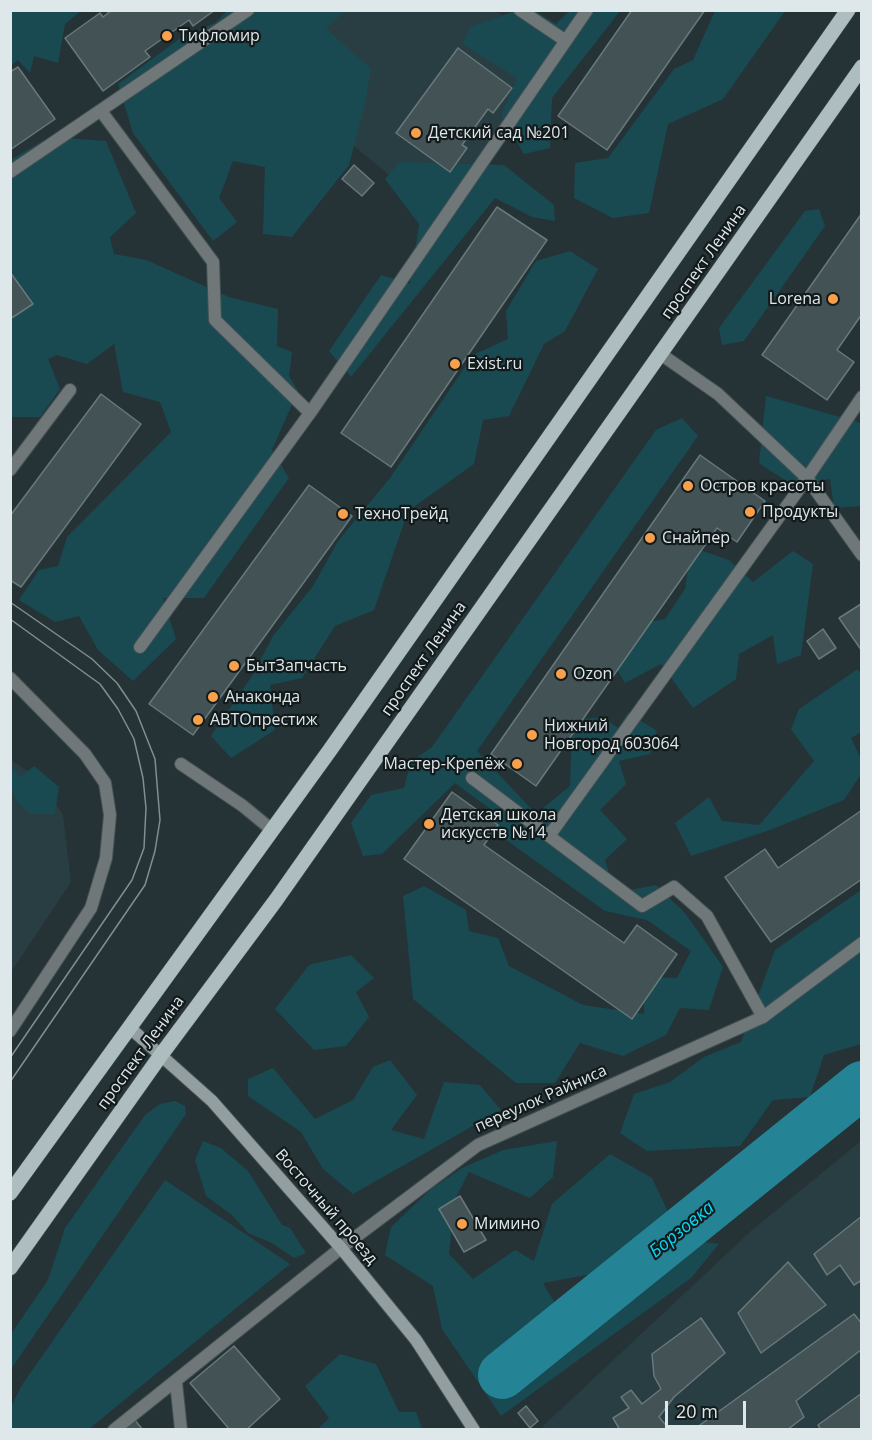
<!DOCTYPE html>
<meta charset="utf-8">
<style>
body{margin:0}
#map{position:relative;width:872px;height:1440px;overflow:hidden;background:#253336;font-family:"Open Sans",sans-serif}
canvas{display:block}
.frame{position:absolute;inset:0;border:12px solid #dee7e9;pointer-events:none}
.scale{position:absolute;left:665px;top:1401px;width:81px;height:27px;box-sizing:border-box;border:3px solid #dee7e9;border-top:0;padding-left:8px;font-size:18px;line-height:21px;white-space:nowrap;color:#dee7e9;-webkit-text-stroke:4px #131a1b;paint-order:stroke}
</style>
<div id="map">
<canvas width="872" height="1440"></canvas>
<div class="frame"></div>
<div class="scale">20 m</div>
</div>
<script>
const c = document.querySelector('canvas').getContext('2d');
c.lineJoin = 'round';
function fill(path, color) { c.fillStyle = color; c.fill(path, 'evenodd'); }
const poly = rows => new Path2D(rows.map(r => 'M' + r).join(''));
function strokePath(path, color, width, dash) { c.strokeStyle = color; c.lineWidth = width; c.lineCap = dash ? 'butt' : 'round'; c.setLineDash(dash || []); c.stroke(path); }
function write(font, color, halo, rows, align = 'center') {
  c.font = font + ' "Open Sans",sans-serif'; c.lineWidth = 4.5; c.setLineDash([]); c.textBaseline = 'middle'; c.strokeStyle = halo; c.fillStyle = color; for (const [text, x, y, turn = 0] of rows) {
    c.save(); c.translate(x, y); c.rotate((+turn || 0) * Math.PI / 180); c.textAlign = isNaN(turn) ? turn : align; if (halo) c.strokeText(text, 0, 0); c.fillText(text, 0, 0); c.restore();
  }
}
const built = poly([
 [494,10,552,49,439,216,230,44,278,11],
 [11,760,38,778,63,815,71,882,11,972],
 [861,1141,861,1429,544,1430,543,1426,751,1231]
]);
const green = poly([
 [11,10,81,11,65,24,58,63,34,56,30,73,18,60,11,66],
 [227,11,344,11,326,29,371,69,365,103,349,165,292,237,263,234,265,167,233,161,219,198,237,222,213,241,133,133,118,84,182,37,215,23],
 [515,11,535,11,556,24,569,11,620,11,552,98,550,148,524,154,501,116,517,78,463,44,470,27],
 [715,11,785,11,723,99,668,124,649,213,613,218,574,198,575,163,608,158,674,69,693,60],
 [50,137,106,141,136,213,110,237,114,254,146,260,229,297,278,309,277,346,292,352,289,376,298,391,272,450,289,478,204,598,163,598,176,639,133,681,98,650,79,616,55,622,19,600,39,570,58,566,67,537,171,432,160,402,123,392,114,344,87,364,57,355,48,359,60,389,40,417,11,417,10,160],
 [400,162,504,165,554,205,555,221,532,217,495,198,351,377,329,351,381,275,410,284,419,224,385,179],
 [819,209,825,226,744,341,722,345,719,328,805,211],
 [570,251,598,269,565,331,544,344,509,416,483,420,474,464,408,511,374,610,335,626,302,678,270,685,275,730,231,758,211,736,252,676,273,636,313,586,338,541,390,478,473,355,508,339,506,311,536,261],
 [766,396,861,423,861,506,834,508,830,479,792,485,759,463],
 [682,418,698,436,477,751,536,814,570,786,572,720,603,717,618,728,628,713,657,731,650,754,619,761,626,784,600,810,627,839,605,860,615,893,656,885,685,913,723,967,709,1010,680,1008,666,1035,623,1056,580,1043,555,1083,516,1083,413,999,403,896,424,886,466,910,469,931,498,938,509,966,583,1005,644,1014,644,977,677,978,691,951,647,920,605,911,484,824,493,811,455,783,382,854,363,856,351,823,371,795,404,788,411,762,432,747,656,430],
 [691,547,729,560,753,582,793,551,813,564,801,655,777,664,773,635,739,654,736,679,693,708,661,664,625,683,611,660,644,623,665,619,685,589],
 [858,669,861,674,861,732,851,738,861,759,861,774,844,800,770,830,691,856,675,823,709,797,722,821,759,825,814,761,791,729,799,709],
 [34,766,59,787,55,814,31,814,17,802,11,787,11,767,21,777],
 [861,890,861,1044,824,1055,810,1097,773,1100,740,1146,647,1151,620,1133,634,1094,670,1082,704,1057,741,1042,775,950],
 [351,955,374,978,356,992,369,1017,346,1046,314,1050,275,1009,309,965],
 [390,1060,417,1095,391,1130,424,1139,444,1082,480,1085,501,1110,353,1194,323,1169,301,1132,248,1096,248,1079,273,1068,315,1119,353,1100,373,1067],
 [175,1101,185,1106,186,1114,11,1369,11,1334,48,1280,65,1228,145,1115,160,1104],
 [203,1141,221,1148,248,1171,282,1225,290,1228,306,1253,294,1258,272,1243,248,1233,232,1215,206,1196,195,1160],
 [557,1141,553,1177,530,1198,469,1172,455,1199,449,1254,473,1279,515,1250,534,1261,552,1204,610,1154,652,1178,672,1220,603,1272,543,1283,576,1339,705,1242,719,1244,691,1278,501,1416,442,1329,433,1286,385,1255,391,1227,431,1189,462,1168,503,1150],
 [165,1180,290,1264,89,1429,11,1429,11,1407,22,1385],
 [340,1354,376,1364,399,1412,416,1412,422,1429,318,1429,329,1418,305,1386]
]);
const river = poly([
 [502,1375,862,1085]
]);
const building = poly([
 [112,10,215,10,193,26,189,20,145,51,150,57,103,91,65,38,100,13,103,17,112,10],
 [632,10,705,10,607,150,558,116,632,10],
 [458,48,512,88,493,113,488,109,462,145,467,148,450,172,396,133,458,48],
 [18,67,55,119,10,150,10,72,18,67],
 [354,165,374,183,362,196,342,179,354,165],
 [497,207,547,240,391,467,341,433,497,207],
 [862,213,862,314,837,350,854,362,827,400,762,355,862,213],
 [10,272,33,304,10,319,10,272],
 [101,394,141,424,21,587,10,580,10,516,101,394],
 [700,455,765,501,737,542,717,528,536,786,491,754,700,455],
 [309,485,352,516,193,735,149,704,309,485],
 [861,604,862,605,862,651,839,618,861,604],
 [823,629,836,648,819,659,807,641,823,629],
 [452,792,498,825,484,845,624,943,637,925,677,954,632,1019,404,859,452,792],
 [862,810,862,879,771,942,725,877,765,849,778,868,862,810],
 [460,1196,486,1240,464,1252,439,1209,460,1196],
 [862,1216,862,1280,854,1285,840,1265,827,1275,814,1254,862,1216],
 [788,1262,826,1305,761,1353,738,1313,788,1262],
 [854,1314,862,1324,862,1349,796,1401,804,1417,787,1430,693,1430,854,1314],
 [701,1318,725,1353,674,1397,659,1417,670,1430,620,1430,613,1418,629,1408,621,1397,631,1390,642,1404,661,1389,654,1376,652,1354,701,1318],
 [234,1346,280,1399,246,1430,230,1430,190,1383,234,1346],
 [862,1393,862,1430,821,1430,818,1425,862,1393],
 [526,1406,538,1421,530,1428,518,1413,526,1406],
 [134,1419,143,1430,123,1430,134,1419]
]);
const lane = poly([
 [520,10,566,41],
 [101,111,213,262,215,320,310,413],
 [10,172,248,10],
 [662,355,718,394,807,478,862,555],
 [10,470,70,390],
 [140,647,310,413,587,10],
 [10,678,85,754,105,783,110,815,106,858,91,908,10,1031],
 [181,764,243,806,272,830],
 [472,778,642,906,674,887,707,916,763,1017],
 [549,836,807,478,862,397],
 [176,1382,181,1430]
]);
const street = poly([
 [114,1430,341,1248,478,1145,763,1017,862,943]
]);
const secondary = poly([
 [129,1027,212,1101,341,1248,416,1340,474,1430]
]);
const primary = poly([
 [10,1193,330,750,848,10],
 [10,1268,161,1055,276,900,862,67]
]);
const tram = poly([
 [10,602,92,659,117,683,136,711,155,759,160,820,155,851,145,885,10,1082],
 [10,619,100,684,118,709,134,739,143,778,146,808,144,848,132,880,10,1058]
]);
const markers = [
 [167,36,6,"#f8a04b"],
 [416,133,6,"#f8a04b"],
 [833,299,6,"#f8a04b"],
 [455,364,6,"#f8a04b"],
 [688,486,6,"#f8a04b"],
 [750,512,6,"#f8a04b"],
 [343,514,6,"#f8a04b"],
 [650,538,6,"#f8a04b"],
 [234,666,6,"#f8a04b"],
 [561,674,6,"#f8a04b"],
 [213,697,6,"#f8a04b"],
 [198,720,6,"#f8a04b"],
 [532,735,6,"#f8a04b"],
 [517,764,6,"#f8a04b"],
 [429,824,6,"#f8a04b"],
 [462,1224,6,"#f8a04b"]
];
const poiNames = [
 ["Тифломир",179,36],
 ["Детский сад №201",428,133],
 ["Lorena",821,299,"right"],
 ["Exist.ru",467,364],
 ["Остров красоты",700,486],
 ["Продукты",762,512],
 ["ТехноТрейд",355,514],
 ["Снайпер",662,538],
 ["БытЗапчасть",246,666],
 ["Ozon",573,674],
 ["Анаконда",225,697],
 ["АВТОпрестиж",210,720],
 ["Нижний",544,726],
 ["Новгород 603064",544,744],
 ["Мастер-Крепёж",505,764,"right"],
 ["Детская школа",441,815],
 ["искусств №14",441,833],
 ["Мимино",474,1224]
];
const streetNames = [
 ["проспект Ленина",704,262,-55],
 ["проспект Ленина",424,659,-55],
 ["проспект Ленина",141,1053,-54],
 ["переулок Райниса",541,1099,-24],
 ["Восточный проезд",326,1207,49]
];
const waterNames = [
 ["Борзовка",682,1230,-39]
];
fill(built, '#283e43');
fill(green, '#194a52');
strokePath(river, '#248495', 48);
fill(building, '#435255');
strokePath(building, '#68787b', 1.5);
strokePath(lane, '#435053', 14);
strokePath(street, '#435053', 14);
strokePath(secondary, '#435053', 14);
strokePath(primary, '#435053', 16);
strokePath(lane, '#6f7778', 12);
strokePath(street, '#6f7778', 12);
strokePath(secondary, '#939ea1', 12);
strokePath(primary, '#aebdc0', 15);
strokePath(tram, '#828e90', 1.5);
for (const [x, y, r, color] of markers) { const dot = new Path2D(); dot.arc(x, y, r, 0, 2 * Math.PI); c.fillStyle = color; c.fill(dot); strokePath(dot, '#131a1b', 2); }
write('16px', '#dee7e9', '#131a1b', poiNames, 'left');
write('16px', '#dee7e9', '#131a1b', streetNames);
write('italic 18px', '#04d8f5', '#131a1b', waterNames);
</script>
